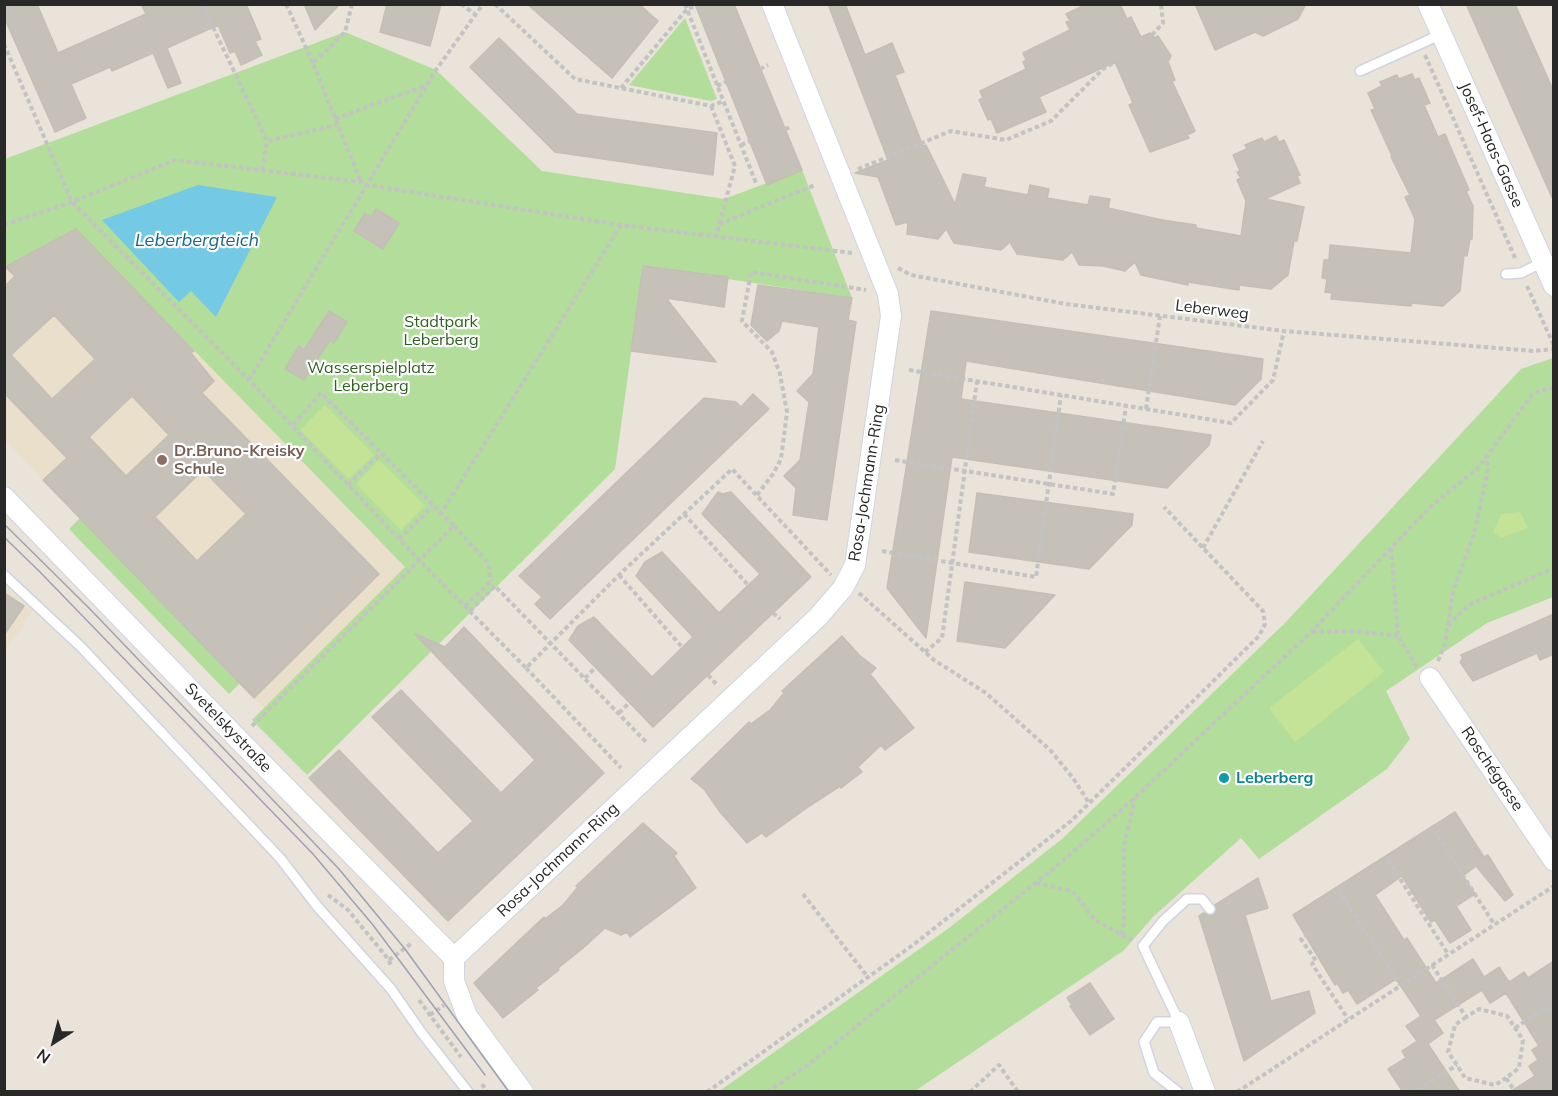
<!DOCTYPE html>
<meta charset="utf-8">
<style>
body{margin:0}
#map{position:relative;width:1558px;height:1096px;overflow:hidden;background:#e9e3da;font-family:Mulish,sans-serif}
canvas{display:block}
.frame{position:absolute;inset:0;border:6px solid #282828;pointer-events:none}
.north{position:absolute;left:24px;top:1012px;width:60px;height:60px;-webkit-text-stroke:4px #fff;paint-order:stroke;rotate:216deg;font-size:16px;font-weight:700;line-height:24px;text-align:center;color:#282828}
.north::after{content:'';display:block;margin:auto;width:21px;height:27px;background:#282828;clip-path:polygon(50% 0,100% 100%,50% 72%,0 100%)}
</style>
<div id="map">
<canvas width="1558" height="1096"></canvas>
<div class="frame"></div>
<div class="north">N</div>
</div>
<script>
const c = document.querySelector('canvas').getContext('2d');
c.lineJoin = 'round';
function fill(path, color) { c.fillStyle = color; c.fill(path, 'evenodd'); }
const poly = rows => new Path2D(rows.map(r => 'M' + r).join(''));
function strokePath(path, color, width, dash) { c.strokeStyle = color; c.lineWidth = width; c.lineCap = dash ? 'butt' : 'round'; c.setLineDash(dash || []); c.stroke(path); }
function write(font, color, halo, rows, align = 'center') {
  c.font = font + ' Mulish,sans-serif'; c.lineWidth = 4.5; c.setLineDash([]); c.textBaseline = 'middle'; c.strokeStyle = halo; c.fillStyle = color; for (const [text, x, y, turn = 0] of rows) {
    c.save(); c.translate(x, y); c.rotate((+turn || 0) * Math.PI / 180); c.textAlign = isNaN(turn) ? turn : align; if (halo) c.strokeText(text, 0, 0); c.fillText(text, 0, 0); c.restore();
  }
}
const education = poly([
 [76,229,406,568,265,709,5,440,5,267],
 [5,587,32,612,5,652]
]);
const green = poly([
 [685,18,717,99,711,101,629,85],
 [345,32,436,70,542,171,724,199,802,170,852,298,643,266,615,469,307,775,252,720,405,567,76,229,5,267,5,159],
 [1553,358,1553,597,1487,623,1386,691,1410,739,1387,769,1259,859,1241,838,1154,916,1123,951,915,1091,718,1092,949,928,1062,839,1286,622,1521,369],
 [80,518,240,683,229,694,69,529]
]);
const pitch = poly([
 [325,405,374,455,349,479,300,430],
 [379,460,425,506,401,530,356,484],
 [1520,512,1528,528,1501,538,1493,532,1501,514],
 [1358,639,1384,672,1295,742,1269,708]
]);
const water = poly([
 [198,185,277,197,216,317,191,291,179,302,102,220]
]);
const building = poly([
 [4,4,37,4,58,53,146,14,141,4,246,4,261,39,255,41,262,55,241,65,235,51,230,53,218,25,167,48,181,83,168,88,153,53,112,71,110,67,71,84,86,118,55,132,4,17,4,4],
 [304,4,340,4,315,30,304,4],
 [387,4,441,4,430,46,380,32,387,4],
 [527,4,639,4,658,21,612,78,527,4],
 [695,4,734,4,802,170,767,185,695,4],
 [828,4,845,4,865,55,892,43,904,72,895,75,923,146,926,145,955,204,963,174,986,178,984,187,1028,195,1030,185,1049,189,1047,198,1088,205,1090,196,1110,199,1108,208,1162,220,1196,225,1196,228,1241,236,1246,201,1237,180,1241,178,1237,172,1240,171,1233,155,1247,149,1245,145,1262,138,1264,142,1276,136,1279,142,1284,140,1300,175,1297,176,1300,183,1265,199,1304,207,1297,241,1294,241,1288,275,1271,289,1239,285,1239,290,1188,282,1188,285,1141,275,1135,262,1125,271,1103,266,1079,265,1072,252,1063,260,1017,254,1010,242,1001,250,954,243,946,229,938,239,907,234,908,222,896,225,878,177,855,173,888,160,828,4],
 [1087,4,1120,4,1127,19,1131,17,1141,37,1150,33,1154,38,1158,36,1171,56,1168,62,1175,80,1172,81,1195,131,1187,135,1189,138,1150,152,1129,105,1133,103,1115,62,1039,97,1046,112,997,133,991,119,988,120,979,100,983,98,980,91,1026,69,1023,62,1026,60,1023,53,1070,30,1066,22,1070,21,1066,14,1087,4],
 [1195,4,1306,4,1298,19,1263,36,1255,32,1215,50,1195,4],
 [1466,4,1515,4,1518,11,1554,92,1554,202,1466,4],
 [499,38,577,114,717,133,713,175,555,152,470,67,499,38],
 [1412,74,1415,80,1419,78,1430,103,1424,105,1438,137,1445,134,1469,190,1466,191,1473,206,1472,239,1470,239,1467,256,1464,255,1460,291,1443,306,1412,303,1411,306,1331,299,1332,293,1325,292,1327,279,1322,278,1324,260,1329,260,1330,245,1411,253,1415,219,1405,197,1410,195,1391,157,1392,156,1371,110,1375,109,1368,93,1382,86,1380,82,1397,75,1399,79,1412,74],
 [376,209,399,223,383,249,354,231,365,213,371,217,376,209],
 [76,229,194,351,191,353,214,381,202,393,379,574,254,698,43,480,67,458,4,393,4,287,15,276,5,267,76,229],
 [54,315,95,359,52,399,11,355,54,315],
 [132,396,169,435,126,476,89,437,132,396],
 [203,470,246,514,197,561,155,517,203,470],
 [643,266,728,277,724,307,666,298,716,362,631,351,643,266],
 [758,285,852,298,848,320,856,322,827,520,793,515,796,488,784,476,800,460,809,402,797,391,813,374,819,327,782,321,779,331,767,341,751,325,758,285],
 [329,311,347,322,334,343,330,340,304,380,285,369,299,346,304,350,329,311],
 [931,311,1263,359,1261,379,1235,405,966,361,961,399,1211,435,1209,445,1167,488,952,457,926,638,887,588,931,311],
 [753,394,769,409,550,619,535,604,542,597,519,576,704,398,736,402,741,407,753,394],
 [718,492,722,494,731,492,811,577,653,727,569,640,578,626,594,617,652,677,693,637,636,576,645,562,662,552,719,613,760,574,702,514,718,492],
 [977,493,1133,514,1132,525,1089,569,969,552,977,493],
 [965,582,1055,595,1005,648,957,641,965,582],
 [4,593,24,606,4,635,4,593],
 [1554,614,1554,654,1540,660,1537,653,1473,681,1460,662,1463,658,1461,655,1554,614],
 [464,627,604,773,448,921,309,778,339,750,438,853,473,821,372,717,401,690,501,793,535,760,415,634,445,647,464,627],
 [842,636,859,655,876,668,870,674,914,728,885,750,881,745,858,767,862,772,841,788,840,786,811,805,766,837,762,833,747,843,720,812,704,789,691,779,749,722,751,724,770,710,784,693,782,691,842,636],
 [1455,812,1484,857,1488,855,1513,895,1505,901,1476,866,1463,876,1475,894,1456,906,1471,930,1450,943,1435,920,1431,922,1402,876,1375,895,1404,940,1407,938,1436,983,1473,959,1484,977,1499,967,1509,982,1524,972,1528,978,1554,961,1554,1092,1510,1092,1535,1076,1529,1066,1538,1060,1532,1050,1539,1046,1506,993,1490,1003,1482,990,1434,1020,1443,1033,1428,1044,1460,1092,1403,1092,1388,1069,1406,1058,1402,1051,1417,1041,1406,1026,1421,1016,1396,979,1357,1004,1348,990,1343,993,1337,983,1335,985,1293,915,1455,812],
 [643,823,677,853,674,856,696,888,630,937,627,932,621,935,605,928,582,949,558,968,559,970,536,988,538,990,503,1018,474,983,544,917,545,919,563,905,578,887,576,886,643,823],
 [1258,878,1268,908,1245,915,1271,1001,1309,991,1315,1013,1244,1061,1199,916,1204,913,1208,915,1214,915,1216,911,1215,905,1258,878],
 [1090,983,1114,1019,1090,1035,1070,1006,1072,1005,1067,998,1090,983]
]);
const path = poly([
 [202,4,211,23],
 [286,4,313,63],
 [352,4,345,32,313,63,361,182],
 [461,4,476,15],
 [495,4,575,79,711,106,724,101],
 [685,4,756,183],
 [213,27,267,141,337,125],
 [1152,35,1163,23,1161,4],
 [4,44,72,202,249,380,419,560,526,668,619,575,732,469,831,575],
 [1425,55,1516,260],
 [760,69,768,65],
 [717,86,726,82],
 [621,88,687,9,695,6],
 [711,106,735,166,716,236],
 [335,119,427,85],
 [785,129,791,127],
 [741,145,750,141],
 [858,169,951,131,1006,140,1051,121,1103,69,1115,62],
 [262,170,267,141],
 [719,224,815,185],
 [4,225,72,202,175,160,361,182,367,185,621,225,852,253],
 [898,268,911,275,1066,304,1284,331,1534,351,1554,349],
 [1527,286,1554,346],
 [909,370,1231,423,1273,380,1284,331],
 [249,380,436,70,483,4],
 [1146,409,1160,316],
 [895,460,1113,494,1126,406],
 [348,485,380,454],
 [757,495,773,474,781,459,787,412,780,374,772,352,742,321,751,272,866,290],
 [684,514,748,585],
 [440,515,621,225],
 [454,526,488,563,491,581],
 [399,539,432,507],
 [1203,548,1263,441],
 [1391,548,1398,636,1417,667],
 [882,551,1036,577,1061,395],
 [619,575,682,647],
 [859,593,934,660,986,693,1051,751,1073,778,1089,803],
 [465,606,491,581,492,582],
 [470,611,495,586,647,743],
 [773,613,780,619],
 [1448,626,1463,610,1473,603,1554,568],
 [1312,632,1354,631,1398,636],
 [925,652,942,638,977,381],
 [1438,661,1445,644,1453,591,1474,534,1488,470,1487,457],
 [526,668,621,768],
 [708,675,717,685],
 [585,678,595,668],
 [619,713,629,703],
 [252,726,454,526,321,393,292,426],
 [1434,830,1494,924],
 [1388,860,1448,954],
 [1036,883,1072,891,1095,920,1132,940],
 [1338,889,1400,985],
 [803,894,867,976],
 [328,895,348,910,389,960,391,967],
 [1308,934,1301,939,1316,961,1312,964,1348,1019],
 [1122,935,1124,922,1124,846,1135,798],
 [389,960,412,943],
 [1432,965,1466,1017,1479,1009,1507,1016,1523,1040,1519,1068,1506,1078,1514,1090],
 [419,1000,461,1057],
 [430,1015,444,1005],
 [1466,1017,1455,1025,1448,1052,1457,1065,1465,1078,1495,1085,1506,1078],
 [1515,1028,1543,1009,1554,1008],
 [482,1084,487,1092],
 [1418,1090,1457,1065],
 [707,1092,913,945,1071,821,1259,636,1265,624,1263,611,1164,507],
 [767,1092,808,1065,1058,865,1128,804,1311,632,1430,507,1478,468,1532,395,1541,390,1554,388],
 [970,1092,999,1065,1018,1092],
 [1237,1092,1554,886]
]);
const service = poly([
 [1360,71,1442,34],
 [1506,274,1521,273,1543,262],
 [4,575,81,647,280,858,317,906,391,989,421,1032,468,1092],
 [1178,1092,1154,1073,1144,1042,1157,1022,1179,1022,1143,946,1163,921,1187,899,1202,899,1210,909]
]);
const minor = poly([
 [1428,4,1554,286],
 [4,497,239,740,454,958],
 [1430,678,1554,861],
 [454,958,818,617,843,588,855,565,891,316,888,294,772,4],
 [454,958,454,981,467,1016,523,1092],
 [1179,1022,1205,1092]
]);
const tram = poly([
 [4,524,89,608,339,869,405,949,509,1092],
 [4,537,40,572,313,854,373,925,485,1075]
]);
const markers = [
 [162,460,6,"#8d6e63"],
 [1224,778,6,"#0f9aa8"]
];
const streetNames = [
 ["Josef-Haas-Gasse",1491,145,66],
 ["Leberweg",1212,310,7],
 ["Rosa-Jochmann-Ring",867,483,-81],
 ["Svetelskystraße",228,728,46],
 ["Roschégasse",1492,769,56],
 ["Rosa-Jochmann-Ring",558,860,-43]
];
const parkNames = [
 ["Stadtpark",441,322],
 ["Leberberg",441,340],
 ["Wasserspielplatz",371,368],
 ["Leberberg",371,386]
];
const educationNames = [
 ["Dr.Bruno-Kreisky",174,451],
 ["Schule",174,469]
];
const cultureNames = [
 ["Leberberg",1236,778]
];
const waterNames = [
 ["Leberbergteich",197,241]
];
fill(education, '#eadfcb');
fill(green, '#b3dd9a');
fill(pitch, '#c5e397');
fill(water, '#74cae5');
fill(building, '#c5c1b9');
strokePath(building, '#c4beb5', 1.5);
strokePath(service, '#d0d3e0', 12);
strokePath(minor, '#d0d3e0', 22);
strokePath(path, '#c3c3c3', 4, [4.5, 3]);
strokePath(service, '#fff', 9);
strokePath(minor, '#fff', 20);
strokePath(tram, '#9ea1b1', 1.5);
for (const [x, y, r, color] of markers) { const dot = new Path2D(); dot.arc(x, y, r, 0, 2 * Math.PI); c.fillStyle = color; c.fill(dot); strokePath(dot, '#fff', 2); }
write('16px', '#282828', '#fff', streetNames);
write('16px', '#2d5f1e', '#fff', parkNames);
write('bold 16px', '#785e54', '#fff', educationNames, 'left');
write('bold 16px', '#0d838f', '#fff', cultureNames, 'left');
write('italic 18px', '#16688d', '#fff', waterNames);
</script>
